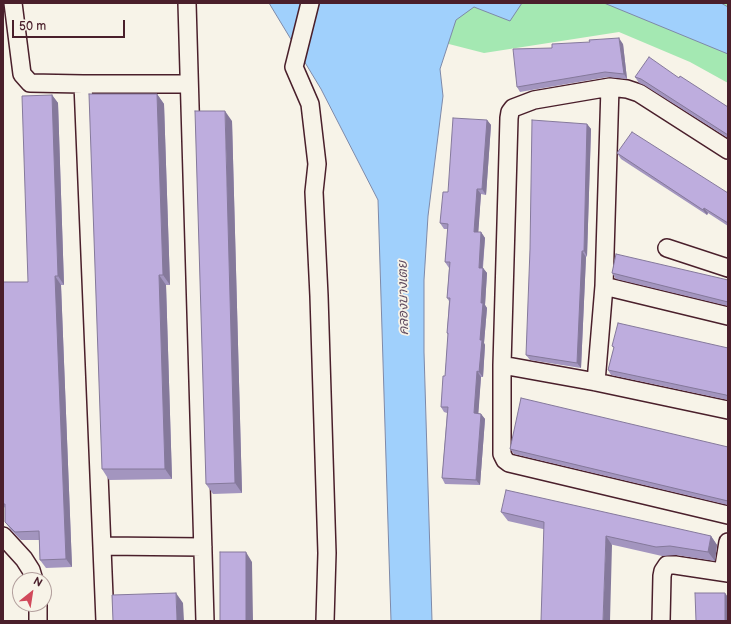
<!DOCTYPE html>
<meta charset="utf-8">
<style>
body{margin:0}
#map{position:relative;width:731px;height:624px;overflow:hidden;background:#f7f3e8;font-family:"Balsamiq Sans",sans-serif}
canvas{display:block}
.frame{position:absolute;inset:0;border:4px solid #4a1f2b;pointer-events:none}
.north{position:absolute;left:12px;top:572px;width:40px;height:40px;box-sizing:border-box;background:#f7f3e8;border:1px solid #b29e9c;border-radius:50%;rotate:30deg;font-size:11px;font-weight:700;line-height:16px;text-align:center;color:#4a1f2b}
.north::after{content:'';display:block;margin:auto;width:14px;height:18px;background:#d1495b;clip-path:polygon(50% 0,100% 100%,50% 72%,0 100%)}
.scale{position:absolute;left:12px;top:20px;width:113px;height:18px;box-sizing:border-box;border:2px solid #4a1f2b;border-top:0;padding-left:5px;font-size:12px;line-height:14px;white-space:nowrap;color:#4a1f2b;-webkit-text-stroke:3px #f7f3e8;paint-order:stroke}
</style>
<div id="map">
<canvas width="731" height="624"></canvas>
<div class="frame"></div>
<div class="north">N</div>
<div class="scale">50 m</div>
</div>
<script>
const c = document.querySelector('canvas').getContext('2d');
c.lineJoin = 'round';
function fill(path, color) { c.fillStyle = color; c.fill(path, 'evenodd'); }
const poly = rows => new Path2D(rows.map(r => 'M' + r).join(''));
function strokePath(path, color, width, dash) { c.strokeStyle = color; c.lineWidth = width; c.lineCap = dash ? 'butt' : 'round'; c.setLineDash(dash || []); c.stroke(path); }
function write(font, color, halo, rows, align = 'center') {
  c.font = font + ' "Balsamiq Sans","Playpen Sans Thai",sans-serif'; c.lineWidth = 3.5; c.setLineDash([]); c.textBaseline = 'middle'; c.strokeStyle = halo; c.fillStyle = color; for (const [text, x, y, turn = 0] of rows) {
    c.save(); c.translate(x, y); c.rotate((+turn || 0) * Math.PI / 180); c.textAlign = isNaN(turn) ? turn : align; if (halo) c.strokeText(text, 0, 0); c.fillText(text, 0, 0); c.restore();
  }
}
const green = poly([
 [365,3,728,3,728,83,690,62,619,32,484,53,406,33]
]);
const water = poly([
 [269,3,522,3,510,21,474,7,456,20,440,69,443,96,428,216,424,280,424,352,432,621,391,621,378,200,321,89,269,3],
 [604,3,721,3,728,7,728,54,604,3]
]);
const minor = poly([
 [13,3,22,74,30,83,83,84,189,84],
 [187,3,205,621],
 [310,3,294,67,310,104,317,164,314,192,319,296,327,553,325,621],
 [83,84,105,621],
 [728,150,639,93,627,89,610,87,534,100,513,108,510,112,509,118,502,365,502,454,505,460,509,463,728,515],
 [667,248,728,268],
 [604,286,728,316],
 [502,365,596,382,728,410],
 [596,382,604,286,610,87],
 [3,536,24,559,31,570,34,580],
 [102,546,203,547],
 [723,572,728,542],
 [38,604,38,621],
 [661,621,662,576,663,571,667,565,675,565,728,573]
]);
const wall = poly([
 [623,44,627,79,608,77,520,92,517,87],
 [635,77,679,78,728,107,728,138,644,85,639,83],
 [157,94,164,104,170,285,166,285,172,479,109,480,102,469],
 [52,95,58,103,64,285,61,285,72,567,46,568,40,560,39,540,21,540,11,530,5,522,5,508,3,505,3,282,28,282],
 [487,120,491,125,486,195,481,194,478,232,481,232,485,238,483,268,487,273,485,305,487,308,484,343,485,345,483,377,481,377,478,413,481,414,485,419,480,485,445,484,442,478,447,413,444,412,441,407,445,376,448,335,447,333,449,301,447,298,449,268,445,262,448,229,444,229,440,223,448,192],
 [232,121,242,493,213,494,206,484],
 [587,124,591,129,587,256,586,257,581,368,530,360,526,355],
 [617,153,728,193,728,226,708,213,707,215,621,159],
 [612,273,728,280,728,306,616,279],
 [612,346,728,348,728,400,611,375,608,370,614,348],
 [728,447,728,505,514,454,510,449],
 [501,512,711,536,717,545,715,561,676,555,662,556,543,529,508,521]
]);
const shadedWall = poly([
 [619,38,623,44,627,79,624,74],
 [157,94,164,104,170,285,163,275],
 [52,95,58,103,64,285,58,276],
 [225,111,232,121,242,493,235,483],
 [487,120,491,125,486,195,482,189],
 [587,124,591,129,587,256,584,251],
 [477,189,481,194,478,237,474,232],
 [704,208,708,213,707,215,703,210],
 [481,232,485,238,482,273,479,268],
 [582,251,586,257,581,368,577,363],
 [483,268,487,273,485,305,487,308,484,343,485,345,483,377,479,372,481,303],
 [159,275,166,285,172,479,165,469],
 [55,276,61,285,72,567,66,559],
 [477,371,481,377,478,419,474,413],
 [481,414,485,419,480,485,476,480],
 [606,536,612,545,610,621,603,621],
 [711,536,717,545,715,561,708,552],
 [246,552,252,562,253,621,246,621],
 [176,593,183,603,184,621,177,621],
 [725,593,728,597,728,621,725,621]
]);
const building = poly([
 [619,38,624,74,605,72,517,87,513,49,552,48,552,44,590,42,589,40,619,38],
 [649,57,679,78,680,76,728,107,728,135,641,79,635,77,649,57],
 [89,94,157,94,163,275,159,275,165,469,102,469,89,94],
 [52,95,58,276,55,276,66,559,40,560,39,531,15,532,5,522,5,504,3,504,3,282,28,282,22,96,52,95],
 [195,111,225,111,235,483,206,484,195,111],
 [453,118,487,120,482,189,477,189,474,232,481,232,479,268,483,268,481,303,483,303,480,340,482,340,479,372,477,371,474,413,481,414,476,480,442,478,448,407,441,407,443,376,445,376,448,333,447,333,450,298,447,298,450,262,445,262,448,224,440,223,443,192,448,192,453,118],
 [532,120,587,124,584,251,582,251,577,363,526,355,530,249,532,120],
 [632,132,728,193,728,223,704,208,703,210,617,153,632,132],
 [616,254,728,280,728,302,612,273,616,254],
 [618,323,728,348,728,396,726,395,608,370,614,347,612,346,618,323],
 [521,398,728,447,728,501,510,449,521,398],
 [506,490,711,536,708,552,670,546,656,547,606,536,603,621,541,621,544,522,501,512,506,490],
 [220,552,246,552,246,621,220,621,220,552],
 [176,593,177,621,113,621,112,595,176,593],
 [695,593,725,593,725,621,696,621,695,593]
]);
const waterNames = [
 ["คลองบางเตย",404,298,-91]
];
fill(green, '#a4e8b2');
fill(water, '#a0d0fc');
strokePath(water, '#7e89a8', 1);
strokePath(minor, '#4a1f2b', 20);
strokePath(minor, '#f7f3e8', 17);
fill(wall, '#a395bf');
fill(shadedWall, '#85799b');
fill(building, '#beadde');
strokePath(building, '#85799b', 1);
write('italic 13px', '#604b5f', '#f7f3e8', waterNames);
</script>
